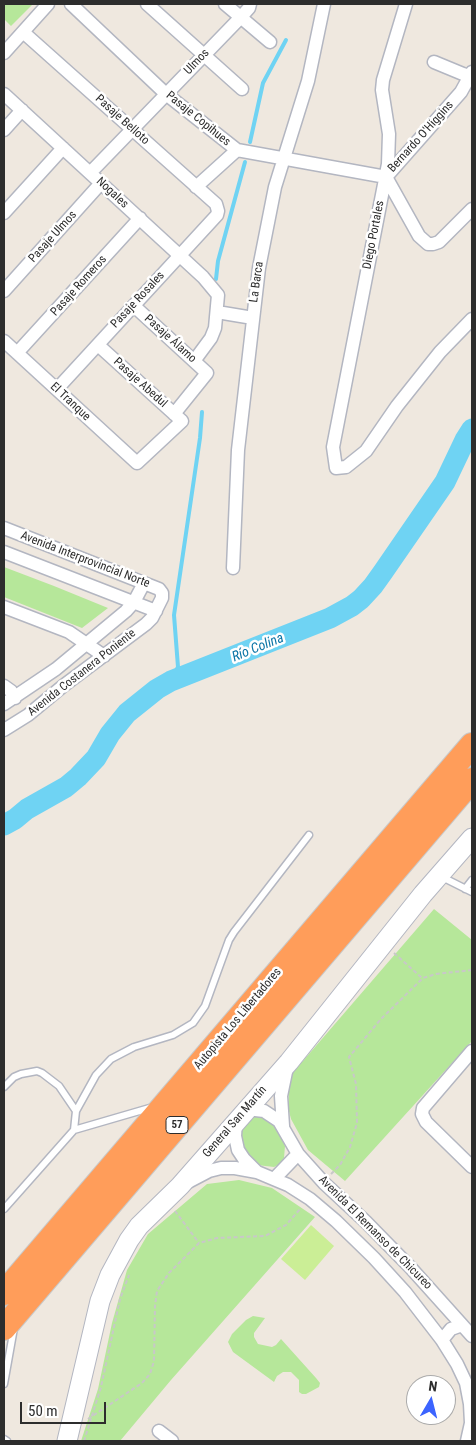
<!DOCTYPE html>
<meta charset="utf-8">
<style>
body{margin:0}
#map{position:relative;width:476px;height:1445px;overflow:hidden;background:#efe8df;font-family:"Roboto Condensed",sans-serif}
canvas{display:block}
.frame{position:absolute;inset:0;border:5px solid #2d2d2d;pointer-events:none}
.north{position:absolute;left:406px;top:1375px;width:50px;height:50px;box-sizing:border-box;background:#fff;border:1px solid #ababab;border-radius:50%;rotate:8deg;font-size:14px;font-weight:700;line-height:20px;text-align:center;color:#2d2d2d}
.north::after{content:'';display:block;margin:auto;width:18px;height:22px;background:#3c64ff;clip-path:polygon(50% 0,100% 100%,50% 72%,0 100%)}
.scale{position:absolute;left:20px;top:1402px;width:86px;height:22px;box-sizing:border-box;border:2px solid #2d2d2d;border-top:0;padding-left:6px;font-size:15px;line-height:18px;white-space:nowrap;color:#2d2d2d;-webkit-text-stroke:4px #fff;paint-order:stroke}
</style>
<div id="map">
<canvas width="476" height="1445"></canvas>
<div class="frame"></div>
<div class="north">N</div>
<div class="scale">50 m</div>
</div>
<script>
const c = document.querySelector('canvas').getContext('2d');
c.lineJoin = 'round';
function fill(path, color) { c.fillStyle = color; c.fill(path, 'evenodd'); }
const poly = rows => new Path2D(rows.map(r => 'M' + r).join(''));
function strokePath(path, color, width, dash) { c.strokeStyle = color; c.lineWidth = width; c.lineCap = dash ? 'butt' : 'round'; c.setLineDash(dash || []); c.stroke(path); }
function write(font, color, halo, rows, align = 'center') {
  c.font = font + ' "Roboto Condensed",sans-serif'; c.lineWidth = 5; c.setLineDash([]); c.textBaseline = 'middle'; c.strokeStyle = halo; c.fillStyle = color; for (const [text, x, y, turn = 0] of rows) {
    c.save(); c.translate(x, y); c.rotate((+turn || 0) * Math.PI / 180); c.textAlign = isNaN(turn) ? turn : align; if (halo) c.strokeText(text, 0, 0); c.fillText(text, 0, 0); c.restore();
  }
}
const green = poly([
 [4,4,33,4,11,26,4,19],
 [4,567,54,586,108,608,82,628,4,597],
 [434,909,472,940,472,1041,345,1181,308,1150,291,1119,288,1107,290,1076],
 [260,1114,273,1120,285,1146,284,1158,280,1164,274,1167,257,1165,245,1154,240,1134,241,1129,250,1117],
 [239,1180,272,1188,315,1217,171,1380,120,1441,81,1441,98,1389,112,1323,127,1270,148,1234,207,1184],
 [253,1316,265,1318,254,1333,254,1337,258,1344,272,1347,276,1345,281,1339,316,1378,320,1383,319,1387,306,1394,302,1394,299,1392,299,1380,291,1372,283,1372,277,1376,274,1382,233,1352,228,1342,232,1334,246,1320]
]);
const pitch = poly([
 [311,1225,334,1246,305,1280,281,1259]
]);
const stream = poly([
 [250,142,263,83,286,40],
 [216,279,218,261,245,162],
 [171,681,178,667,174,615,200,438,202,412]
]);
const river = poly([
 [4,825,15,819,27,809,66,787,78,777,96,758,110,734,127,713,157,689,171,681,330,618,352,606,361,599,373,586,383,572,445,482,465,440,472,429]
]);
const path = poly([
 [394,953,422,978],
 [331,1174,340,1165,350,1147,357,1123,356,1084,349,1057,381,1019,423,978,436,974,472,970],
 [175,1211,199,1243],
 [88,1419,142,1383,150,1374,154,1361,155,1306,157,1291,169,1273,199,1243,217,1238,265,1236,286,1225,301,1208],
 [84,1441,101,1387,120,1299,129,1275]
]);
const lane = poly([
 [440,876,472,892],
 [465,889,472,880],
 [4,1087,14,1077,21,1074,37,1071,42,1073,59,1086,76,1111,74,1130],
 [76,1111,96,1075,111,1059,134,1047,173,1035,193,1023,205,1006,229,940,234,932,309,835],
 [4,1209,74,1130,153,1107],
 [4,1384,14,1328],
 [4,1439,7,1441]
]);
const street = poly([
 [71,4,166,94,237,150,386,177],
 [147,4,242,89],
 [225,4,270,42],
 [406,4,383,80,382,90,389,134,388,164,333,447,336,468,346,467,366,451,397,406,440,352,472,319],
 [23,32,216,204,218,211,217,215,57,389],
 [4,53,48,4],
 [434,62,463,74,472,77],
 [4,94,203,277,218,295,215,328,211,338,194,361],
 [4,130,22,110],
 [90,173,241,17,249,8,250,4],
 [386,177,419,236,428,244,433,244,439,242,472,209],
 [386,177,461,92,472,72],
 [196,187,237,150],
 [4,213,63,148],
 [4,291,101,183],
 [134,306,207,373,174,414],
 [217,312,253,318],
 [4,341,137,463,182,421,98,345],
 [17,353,140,218],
 [4,528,159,589,162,593,162,598,152,618,146,624,63,686,28,715,4,730],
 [4,552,156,611],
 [233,568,238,450,259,268,275,187,308,81,324,4],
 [4,607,69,632,104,656],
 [4,686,11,691,15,698],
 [4,704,56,669,126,611,134,602,144,583],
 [472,1051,423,1108,422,1114,426,1122,472,1167],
 [247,1109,264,1111,279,1121,298,1154,324,1183,366,1222,410,1267,472,1336],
 [236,1121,235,1136,238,1150,244,1159,256,1171],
 [283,1126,281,1096,287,1067],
 [275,1178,298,1154],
 [188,1182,209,1171,221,1168,235,1168,257,1172,288,1185,310,1199,336,1221,374,1258,405,1292,442,1340,457,1364,466,1383,470,1404,471,1423,467,1441],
 [442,1340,451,1329,462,1325],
 [159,1431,172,1441]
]);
const secondary = poly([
 [67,1441,100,1301,110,1275,129,1240,139,1226,180,1186,289,1062,423,894,472,838]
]);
const highway = poly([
 [4,1293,472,745],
 [4,1328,472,780]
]);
const shields = [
 [177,1125,22]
];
const shieldNames = [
 ["57",177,1125]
];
const streetNames = [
 ["Ulmos",197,62,-46],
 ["Pasaje Copihues",198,119,39],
 ["Pasaje Belloto",122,120,42],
 ["Bernardo O'Higgins",421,137,-48],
 ["Nogales",112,193,43],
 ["Diego Portales",374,235,-79],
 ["Pasaje Ulmos",53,237,-48],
 ["La Barca",257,282,-82],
 ["Pasaje Romeros",79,286,-48],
 ["Pasaje Rosales",138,300,-47],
 ["Pasaje Álamo",170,339,42],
 ["Pasaje Abedul",140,383,42],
 ["El Tranque",70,402,43],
 ["Avenida Interprovincial Norte",85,560,21],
 ["Avenida Costanera Poniente",82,673,-38],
 ["Autopista Los Libertadores",238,1019,-50],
 ["General San Martín",235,1122,-49],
 ["Avenida El Remanso de Chicureo",375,1233,45]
];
const waterNames = [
 ["Río Colina",258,648,-22]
];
fill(green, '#b6e79a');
fill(pitch, '#cbee96');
strokePath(stream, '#6fd3f3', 4);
strokePath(river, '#6fd3f3', 21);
strokePath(lane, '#b3b6c1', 9);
strokePath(street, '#b3b6c1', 15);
strokePath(secondary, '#b3b6c1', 21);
strokePath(highway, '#c8c8c8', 26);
strokePath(path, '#c8c8c8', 2, [4, 2.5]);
strokePath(lane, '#fff', 6);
strokePath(street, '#fff', 12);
strokePath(secondary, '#fff', 19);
strokePath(highway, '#ff9d5a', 24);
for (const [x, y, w] of shields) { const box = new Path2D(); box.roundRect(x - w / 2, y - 8.5, w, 17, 4); c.fillStyle = '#fff'; c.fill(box); strokePath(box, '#2d2d2d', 1); }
write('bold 11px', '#2d2d2d', null, shieldNames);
write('12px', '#2d2d2d', '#fff', streetNames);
write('italic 14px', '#0973a5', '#fff', waterNames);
</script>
